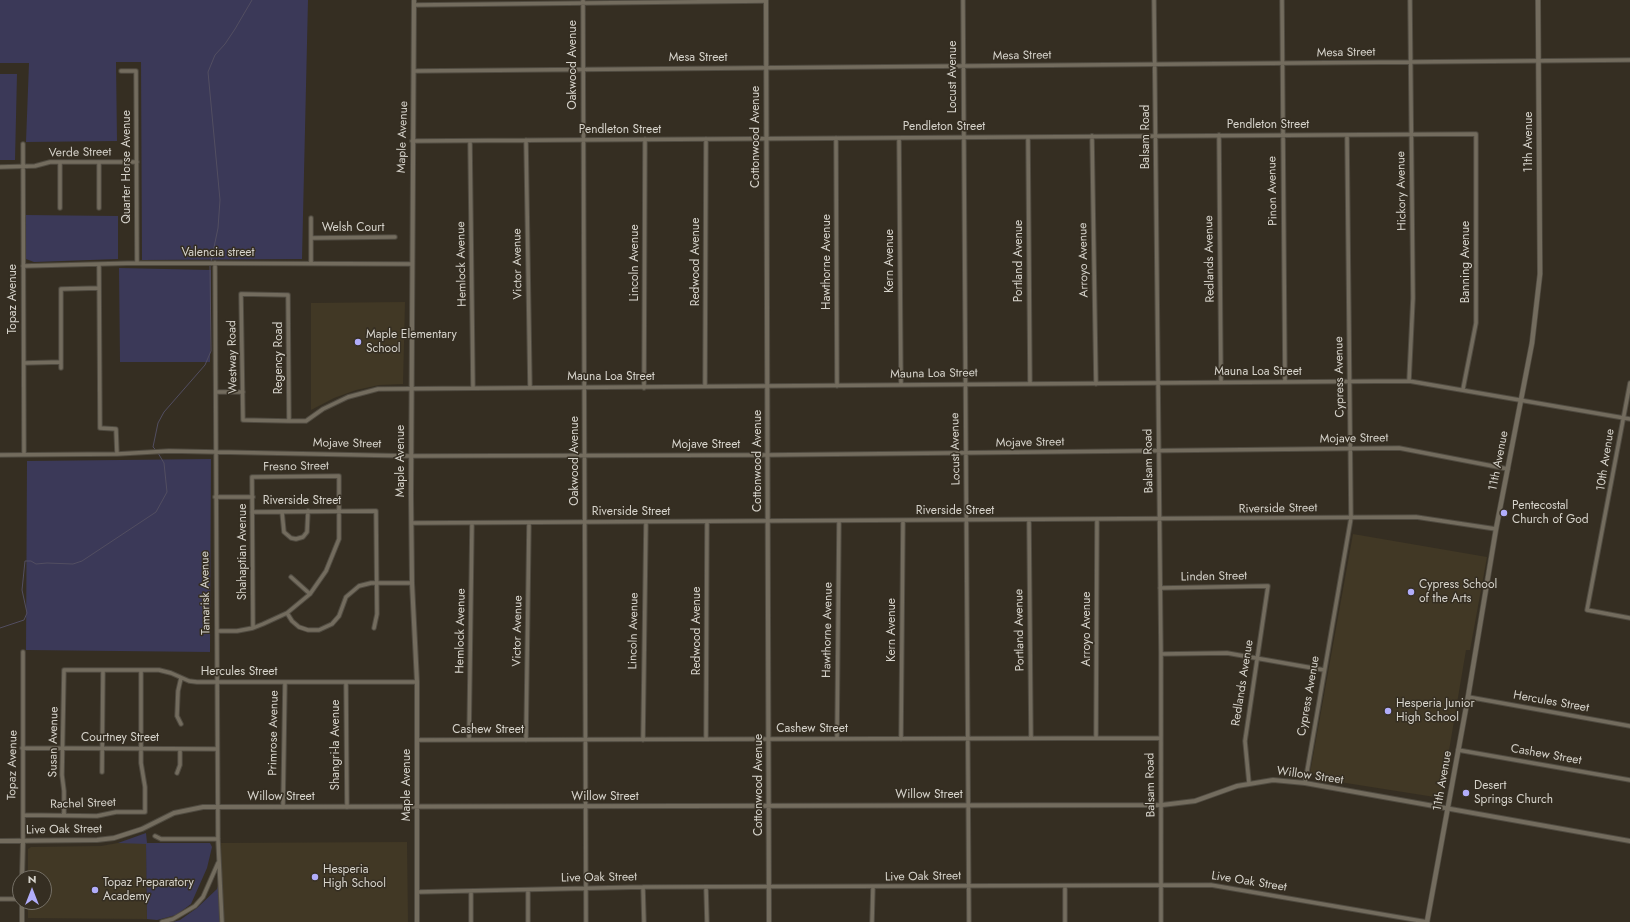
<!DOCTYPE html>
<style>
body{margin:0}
#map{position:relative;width:1630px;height:922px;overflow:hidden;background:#352e22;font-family:Jost,sans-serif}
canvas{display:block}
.north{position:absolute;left:12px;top:870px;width:40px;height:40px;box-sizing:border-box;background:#352e22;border:1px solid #757066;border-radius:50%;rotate:0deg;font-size:11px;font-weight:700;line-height:16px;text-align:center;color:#d6d3cb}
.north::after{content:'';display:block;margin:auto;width:14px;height:18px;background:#b1adfa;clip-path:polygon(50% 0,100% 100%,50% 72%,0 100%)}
</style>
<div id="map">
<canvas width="1630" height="922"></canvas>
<div class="north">N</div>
</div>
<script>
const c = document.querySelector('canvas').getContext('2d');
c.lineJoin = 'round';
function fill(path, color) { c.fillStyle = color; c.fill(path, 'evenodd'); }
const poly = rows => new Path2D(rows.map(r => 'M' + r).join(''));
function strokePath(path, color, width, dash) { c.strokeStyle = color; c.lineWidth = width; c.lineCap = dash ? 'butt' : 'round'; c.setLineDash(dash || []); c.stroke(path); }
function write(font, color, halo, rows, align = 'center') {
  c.font = font + ' Jost,sans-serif'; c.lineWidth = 3; c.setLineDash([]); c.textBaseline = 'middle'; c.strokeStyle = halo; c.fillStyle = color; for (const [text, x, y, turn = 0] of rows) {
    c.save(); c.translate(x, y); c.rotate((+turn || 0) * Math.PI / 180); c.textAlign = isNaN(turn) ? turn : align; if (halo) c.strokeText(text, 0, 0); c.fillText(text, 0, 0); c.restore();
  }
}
const built = poly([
 [405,302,403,384,379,385,356,390,334,398,311,410,311,303],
 [1353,534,1487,557,1470,650,1466,650,1441,798,1327,780,1310,773],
 [407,842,408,922,223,922,221,843],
 [118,843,146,843,147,919,28,918,28,902,44,902,44,878,28,878,28,849,31,847,101,846]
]);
const green = poly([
 [0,0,308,0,302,259,142,260,141,62,116,62,117,141,26,142,29,63,0,63],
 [0,74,17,74,15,160,0,160],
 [26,215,118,216,118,259,34,262,26,259],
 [119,268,211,270,210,362,120,362],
 [211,459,210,652,26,650,27,461],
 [146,833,147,843,210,843,212,847,207,868,191,904,176,915,157,920,147,919,146,844,118,843],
 [220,879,221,922,173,922,180,920,197,908,217,889]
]);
const stream = poly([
 [211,262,218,228,220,200,208,72,215,55,225,44,235,29,252,0],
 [156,450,153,447,158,423,164,412,205,365,211,351,210,265],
 [0,628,24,620,27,613,22,590,25,561,31,561,36,564,47,563,73,564,82,561,156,512,167,492,164,463,158,453]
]);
const minor = poly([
 [583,0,586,922],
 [963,0,969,922],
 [1154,0,1161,654,1161,922],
 [1282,0,1285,382],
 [414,5,766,1],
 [121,71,136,71,137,263],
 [415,71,1630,60],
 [1219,135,1221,382],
 [1092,136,1096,384],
 [1028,137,1030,384],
 [836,138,837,386],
 [899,138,901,385],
 [526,140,530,388],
 [412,141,1476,134,1476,323,1463,389],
 [470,141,473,388],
 [23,144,24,454],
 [60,162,60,208],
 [0,167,35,166,50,162,137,162],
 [99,208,99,162],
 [311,218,311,263],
 [311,238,395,237],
 [215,263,218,839,222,922],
 [99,265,100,428,116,429,117,454],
 [23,266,137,263,412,264],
 [24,363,61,362],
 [61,368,61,289,99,288],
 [1409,381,1413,298,1410,0],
 [1630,383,1587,610,1630,618],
 [705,386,706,139],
 [644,388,645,139],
 [216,392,243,392],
 [289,421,288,295,241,294,243,420,289,421,306,421,323,409,348,397,378,389,1409,381,1630,419],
 [0,455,117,454,169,451,411,456,768,455,1399,448,1508,469],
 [215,497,253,497],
 [252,512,376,511,377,614,374,628],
 [282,512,284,532,291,538,296,539,303,537,307,532,308,511],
 [1029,521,1031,738],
 [412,523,1416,517,1496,529],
 [291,577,310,594],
 [1160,588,1268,586,1245,741,1249,783],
 [287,613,292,621,299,627,308,630,319,630,332,624,339,616,346,597,359,586,371,583,412,583],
 [217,631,237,631,253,628,263,624,287,613,310,594,326,571,339,539,339,476,252,477,253,628],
 [1161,654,1227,653,1324,670],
 [346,683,347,807],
 [1468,697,1630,726],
 [181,724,177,716,178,691,181,678],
 [1096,738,1097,520],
 [706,739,707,522],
 [837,739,839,522],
 [901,739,903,521],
 [417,740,1160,738],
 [469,740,472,523],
 [526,740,529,523],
 [643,740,646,522],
 [22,748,217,749],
 [1458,750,1630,780],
 [102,772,103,670],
 [177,773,180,765,180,749],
 [1305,783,1351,518,1347,135],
 [283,807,285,682],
 [23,815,97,816,116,812,145,812,145,787,141,763,141,670],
 [64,815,64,791,62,775,64,670,159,670,171,673,189,681,197,682,417,682],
 [155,836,161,839,218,839],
 [23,841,23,652],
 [1065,886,1065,922],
 [643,887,644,922],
 [706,887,707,922],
 [528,890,528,922],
 [471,891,471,922],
 [417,892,643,887,1211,885,1427,922],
 [0,899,20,899],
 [162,922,173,919,195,906,203,897,218,863],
 [872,922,873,887]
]);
const tertiary = poly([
 [414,0,411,495,412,583,417,682,417,922],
 [766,0,769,922],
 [0,841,97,840,114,838,142,829,174,813,203,807,1162,805,1195,801,1237,786,1273,780,1305,783,1630,841],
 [22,878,23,841],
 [22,902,22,922]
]);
const secondary = poly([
 [1427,922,1468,697,1496,529,1532,343,1540,274,1538,0]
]);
const markers = [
 [358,342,4,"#b1adfa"],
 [1504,513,4,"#b1adfa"],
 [1411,592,4,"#b1adfa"],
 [1388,711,4,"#b1adfa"],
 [1466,793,4,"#b1adfa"],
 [315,877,4,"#b1adfa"],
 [95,890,4,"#b1adfa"]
];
const streetNames = [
 ["Mesa Street",1346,53,-1],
 ["Mesa Street",1022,56,-1],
 ["Mesa Street",698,58],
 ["Oakwood Avenue",573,65,-90],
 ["Locust Avenue",953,77,-90],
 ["Pendleton Street",1268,125],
 ["Pendleton Street",944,127],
 ["Pendleton Street",620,130],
 ["Maple Avenue",403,137,-88],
 ["Cottonwood Avenue",756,137,-90],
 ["Balsam Road",1146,137,-90],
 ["11th Avenue",1529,142,-90],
 ["Verde Street",80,153,-1],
 ["Quarter Horse Avenue",127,167,-90],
 ["Pinon Avenue",1273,191,-91],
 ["Hickory Avenue",1402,191,-91],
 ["Welsh Court",353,228],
 ["Valencia street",218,253],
 ["Redlands Avenue",1210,259,-91],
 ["Arroyo Avenue",1084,260,-91],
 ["Kern Avenue",890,261,-90],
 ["Portland Avenue",1019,261,-90],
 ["Redwood Avenue",696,262,-90],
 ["Hawthorne Avenue",827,262,-90],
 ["Banning Avenue",1466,262,-90],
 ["Lincoln Avenue",635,263,-90],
 ["Hemlock Avenue",462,264,-91],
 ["Victor Avenue",518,264,-91],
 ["Topaz Avenue",13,299,-90],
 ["Westway Road",233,357,-91],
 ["Regency Road",279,358,-90],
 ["Mauna Loa Street",1258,372],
 ["Mauna Loa Street",934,374,-1],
 ["Mauna Loa Street",611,377],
 ["Cypress Avenue",1340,377,-91],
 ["Mojave Street",1354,439,-1],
 ["Mojave Street",1030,443,-1],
 ["Mojave Street",347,444,1],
 ["Mojave Street",706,445],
 ["Locust Avenue",956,449,-91],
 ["10th Avenue",1606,460,-81],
 ["Maple Avenue",401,461,-90],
 ["Oakwood Avenue",575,461,-90],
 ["Cottonwood Avenue",758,461,-90],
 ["Balsam Road",1149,461,-91],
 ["11th Avenue",1499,461,-79],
 ["Fresno Street",296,467,-1],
 ["Riverside Street",302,501],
 ["Riverside Street",1278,509,-1],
 ["Riverside Street",955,511],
 ["Riverside Street",631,512],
 ["Shahaptian Avenue",243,552,-90],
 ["Linden Street",1214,577,-1],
 ["Tamarisk Avenue",206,593,-91],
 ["Arroyo Avenue",1087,629,-90],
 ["Hawthorne Avenue",828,630,-89],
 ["Kern Avenue",892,630,-90],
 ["Portland Avenue",1020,630,-91],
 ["Hemlock Avenue",461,631,-89],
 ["Victor Avenue",518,631,-89],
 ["Lincoln Avenue",634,631,-89],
 ["Redwood Avenue",697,631,-90],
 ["Hercules Street",239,672],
 ["Redlands Avenue",1243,683,-81],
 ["Cypress Avenue",1309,696,-80],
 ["Hercules Street",1551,702,10],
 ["Cashew Street",812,729],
 ["Cashew Street",488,730],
 ["Primrose Avenue",274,733,-89],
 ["Courtney Street",120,738],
 ["Susan Avenue",54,742,-89],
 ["Shangri-la Avenue",336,745,-90],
 ["Cashew Street",1546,755,10],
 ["Topaz Avenue",13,765,-89],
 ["Willow Street",1310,776,8],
 ["11th Avenue",1443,781,-80],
 ["Maple Avenue",407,785,-90],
 ["Cottonwood Avenue",759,785,-90],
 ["Balsam Road",1151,785,-91],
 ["Willow Street",929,795],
 ["Willow Street",281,797],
 ["Willow Street",605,797],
 ["Rachel Street",83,804,-2],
 ["Live Oak Street",64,830,-1],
 ["Live Oak Street",923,877,-1],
 ["Live Oak Street",599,878,-1],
 ["Live Oak Street",1249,882,9]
];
const poiNames = [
 ["Maple Elementary",366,335],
 ["School",366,349],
 ["Pentecostal",1512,506],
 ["Church of God",1512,520],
 ["Cypress School",1419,585],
 ["of the Arts",1419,599],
 ["Hesperia Junior",1396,704],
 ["High School",1396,718],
 ["Desert",1474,786],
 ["Springs Church",1474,800],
 ["Hesperia",323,870],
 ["High School",323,884],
 ["Topaz Preparatory",103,883],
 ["Academy",103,897]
];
fill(built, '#413825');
fill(green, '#3b3958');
strokePath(stream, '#524e61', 1);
strokePath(minor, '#504b41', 5.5);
strokePath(tertiary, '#504b41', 6);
strokePath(secondary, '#504b41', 6);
strokePath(minor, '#736c5e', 3.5);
strokePath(tertiary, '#736c5e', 4);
strokePath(secondary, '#736c5e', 4.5);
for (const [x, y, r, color] of markers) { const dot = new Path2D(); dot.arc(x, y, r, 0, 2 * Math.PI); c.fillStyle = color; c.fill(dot); strokePath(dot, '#352e22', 1.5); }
write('12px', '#d6d3cb', '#352e22', streetNames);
write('12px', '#d6d3cb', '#352e22', poiNames, 'left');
</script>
